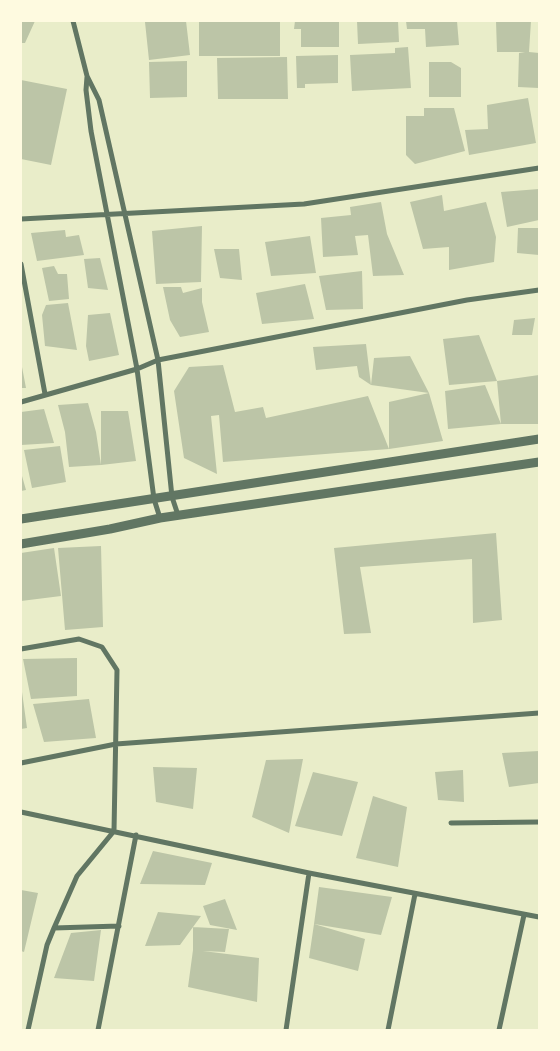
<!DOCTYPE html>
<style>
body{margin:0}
#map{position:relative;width:560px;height:1051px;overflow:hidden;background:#e9edc9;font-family:"Titillium Web",sans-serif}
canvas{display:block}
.frame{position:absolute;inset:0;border:22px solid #fefae0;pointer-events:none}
</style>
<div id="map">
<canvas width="560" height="1051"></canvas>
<div class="frame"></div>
</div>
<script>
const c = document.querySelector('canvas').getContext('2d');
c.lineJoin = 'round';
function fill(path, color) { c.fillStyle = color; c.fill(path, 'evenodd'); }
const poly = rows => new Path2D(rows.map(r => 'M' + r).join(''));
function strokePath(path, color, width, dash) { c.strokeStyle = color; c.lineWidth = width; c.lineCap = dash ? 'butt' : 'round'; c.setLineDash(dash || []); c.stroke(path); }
const building = poly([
 [21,21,35,21,25,43,21,43],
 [186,21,190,55,149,60,145,22],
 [199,21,280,21,280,56,199,56],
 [295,21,339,21,339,47,301,47,301,29,294,29],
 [357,21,398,21,399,42,358,44],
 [406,21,457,21,459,45,426,47,425,29,407,29],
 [496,21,531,21,529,52,539,53,539,88,518,87,519,53,525,52,497,52],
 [408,47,411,88,352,91,350,55,395,53,395,48],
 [338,55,338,83,305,84,305,88,297,88,296,56],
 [287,57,288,99,218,99,217,58],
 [187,61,187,97,150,98,149,62],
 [429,62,451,62,461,68,461,97,429,97],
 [21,80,67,89,51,165,21,159],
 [528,98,536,143,469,155,465,130,488,129,487,105],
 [424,108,454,108,465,151,415,164,406,155,406,116,424,116],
 [539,189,539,220,507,227,501,192],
 [442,195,444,211,486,202,496,237,494,262,449,270,449,247,423,249,410,202],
 [381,202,387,234,404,275,373,276,368,235,355,236,358,255,323,257,321,218,351,215,350,207],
 [202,226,201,282,156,284,152,231],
 [518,228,539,228,539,255,517,253],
 [65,230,66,237,79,235,84,255,37,261,31,233],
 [310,236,316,273,271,276,265,242],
 [214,249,239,249,242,280,220,278],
 [100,258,108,290,88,288,84,259],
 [54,266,58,274,67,274,69,299,49,301,42,268],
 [362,271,363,309,326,310,319,276],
 [305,284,314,319,262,324,256,293],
 [163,287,181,287,183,293,202,288,202,302,209,332,180,337,170,320],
 [68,303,77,350,45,346,42,315,46,305],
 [110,313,119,355,89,361,86,346,88,315],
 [535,318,532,335,512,335,514,320],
 [479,335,497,381,449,385,443,339],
 [366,344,371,385,359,377,357,366,316,370,313,347],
 [410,356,429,393,443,441,389,449,389,402,429,393,371,385,374,358],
 [223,365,235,412,263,407,266,418,368,396,389,449,223,462,219,415,211,416,217,474,184,458,174,391,189,367],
 [21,367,22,367,26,388,21,388],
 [539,375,539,424,501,424,497,381],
 [485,385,501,424,448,429,445,391],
 [88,403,96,432,101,465,69,467,65,432,58,405],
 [44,409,54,443,21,445,21,412],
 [101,411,128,411,136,461,101,465],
 [60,446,66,482,32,488,24,450],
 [21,476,22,476,26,490,21,491],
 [496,533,502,620,473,623,472,559,360,567,371,633,344,634,334,548],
 [101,546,103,627,65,630,58,548],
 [54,548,61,596,21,601,21,553],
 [77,658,77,696,31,699,23,659],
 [21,692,22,692,27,728,21,729],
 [89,699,96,738,44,742,33,704],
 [539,751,539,783,509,787,502,753],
 [303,759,289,833,252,817,266,760],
 [153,767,197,768,193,809,156,802],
 [463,770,464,802,438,800,435,772],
 [313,772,358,782,342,836,295,826],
 [373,796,407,807,398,867,356,858],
 [153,851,212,863,205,885,140,884],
 [319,887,392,897,381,935,314,924,365,939,358,971,309,958,314,924],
 [21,890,38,893,24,952,21,951],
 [225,899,237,930,210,925,203,906],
 [158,912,201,916,180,945,145,946],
 [193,927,229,929,225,952,203,951,259,958,257,1002,188,987,193,950],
 [101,930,94,981,54,978,71,933]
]);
const minor = poly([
 [73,21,87,76,99,100,158,360,172,497,178,515],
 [87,77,86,90,91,131,137,369,154,499,160,518],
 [21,219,304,204,539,168],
 [21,264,45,394],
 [21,402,137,369,158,360,467,300,539,290],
 [21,649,79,639,102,647,117,670,114,831,77,876,54,928],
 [21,763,116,744,539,713],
 [21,812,309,873,539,917],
 [451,823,539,822],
 [28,1030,47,945,54,928,119,926],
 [98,1030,136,835],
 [286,1030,309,873],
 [388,1030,415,894],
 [499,1030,524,915]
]);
const tertiary = poly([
 [21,519,539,439],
 [21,544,110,529,160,518,539,462]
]);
fill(building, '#bcc5a7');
strokePath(minor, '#617663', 5);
strokePath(tertiary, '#617663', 9);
</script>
